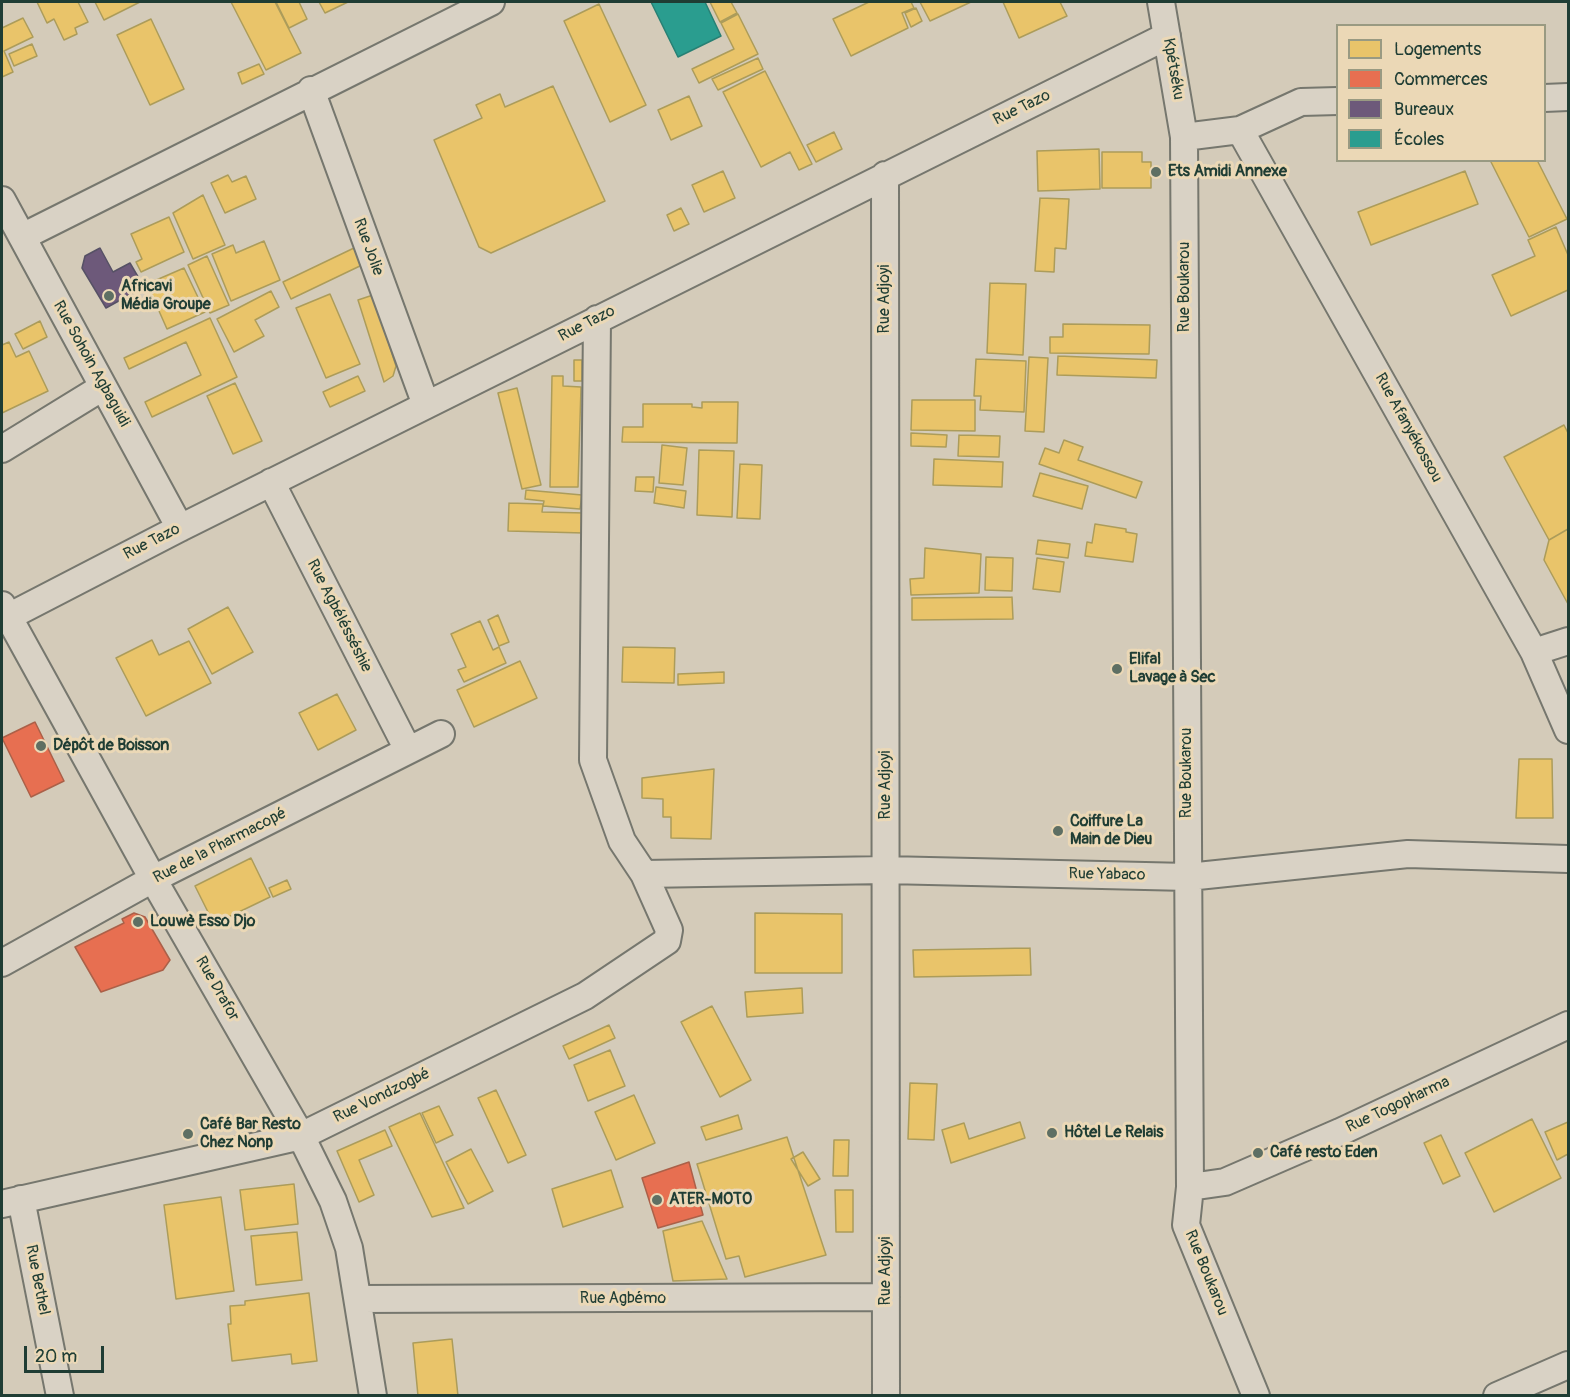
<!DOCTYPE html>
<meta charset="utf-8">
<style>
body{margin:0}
#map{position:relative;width:1570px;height:1397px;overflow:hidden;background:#d4cbb9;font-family:Pangolin,sans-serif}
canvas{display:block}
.frame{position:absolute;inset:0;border:3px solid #1f3d34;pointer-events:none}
.legend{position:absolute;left:1336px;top:24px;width:210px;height:138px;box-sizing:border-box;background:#ebd8b6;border:2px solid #999a82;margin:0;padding:8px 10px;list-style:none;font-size:18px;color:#1f3d34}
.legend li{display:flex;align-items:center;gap:12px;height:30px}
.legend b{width:30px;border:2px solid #999a82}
.scale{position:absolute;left:24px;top:1346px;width:80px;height:27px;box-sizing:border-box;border:3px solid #1f3d34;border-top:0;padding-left:8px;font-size:18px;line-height:21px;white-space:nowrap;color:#1f3d34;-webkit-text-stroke:4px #ebd8b6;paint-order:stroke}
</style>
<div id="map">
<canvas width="1570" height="1397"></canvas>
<div class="frame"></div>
<ul class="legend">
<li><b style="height:16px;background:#e9c46a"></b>Logements</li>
<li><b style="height:16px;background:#e76f51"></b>Commerces</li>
<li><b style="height:16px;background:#6d597a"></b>Bureaux</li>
<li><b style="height:16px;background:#2a9d8f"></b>Écoles</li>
</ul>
<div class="scale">20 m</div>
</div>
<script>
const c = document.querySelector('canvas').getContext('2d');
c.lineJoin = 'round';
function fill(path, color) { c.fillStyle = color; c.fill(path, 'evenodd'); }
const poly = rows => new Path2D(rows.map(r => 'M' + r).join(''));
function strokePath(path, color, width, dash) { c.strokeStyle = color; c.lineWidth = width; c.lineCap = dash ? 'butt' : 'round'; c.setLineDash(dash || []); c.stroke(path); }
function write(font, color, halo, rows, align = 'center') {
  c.font = font + ' Pangolin,sans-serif'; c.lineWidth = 6; c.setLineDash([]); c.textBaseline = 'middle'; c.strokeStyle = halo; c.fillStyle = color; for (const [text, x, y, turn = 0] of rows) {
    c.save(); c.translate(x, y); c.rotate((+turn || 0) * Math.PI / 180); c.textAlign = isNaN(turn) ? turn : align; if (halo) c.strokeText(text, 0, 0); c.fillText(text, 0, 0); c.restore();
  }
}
const homes = poly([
 [37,2,78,2,88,22,75,28,77,34,64,40,54,19,47,23,37,2],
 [95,2,140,2,104,20,95,2],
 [231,2,275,2,301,53,266,70,231,2],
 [276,2,299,2,307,19,289,28,276,2],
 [319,2,348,2,325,13,319,2],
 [710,2,731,2,737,13,720,22,710,2],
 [869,2,911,2,914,8,902,13,908,28,851,56,833,19,869,2],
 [920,2,971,2,930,21,920,2],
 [1003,2,1060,2,1067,16,1019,38,1003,2],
 [599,4,646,105,610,122,564,21,599,4],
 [916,8,922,21,911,27,905,13,916,8],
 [738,14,758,54,699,83,692,69,734,49,721,23,738,14],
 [23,18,33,37,4,51,13,72,2,77,2,28,23,18],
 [151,19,184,89,150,105,117,35,151,19],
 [32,44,37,56,14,66,9,54,32,44],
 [758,58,763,69,718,90,712,79,758,58],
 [259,64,264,74,242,84,238,73,259,64],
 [765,71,812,164,799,170,790,152,761,167,723,92,765,71],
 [553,86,605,201,491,253,479,247,434,140,482,118,476,105,500,94,505,107,553,86],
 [689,96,702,126,671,140,658,110,689,96],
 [834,132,842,149,816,162,807,145,834,132],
 [1099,149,1100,189,1038,191,1037,151,1099,149],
 [1102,152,1142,152,1142,162,1151,162,1151,188,1102,188,1102,152],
 [1490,160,1537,160,1567,219,1529,237,1490,160],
 [723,171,735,198,704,212,692,185,723,171],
 [1465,171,1478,204,1371,245,1358,212,1465,171],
 [228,175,232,182,246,176,256,199,225,213,211,183,228,175],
 [203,195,225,245,193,259,173,213,203,195],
 [1040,198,1069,199,1066,249,1055,248,1054,272,1035,271,1040,198],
 [681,208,689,224,674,231,667,215,681,208],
 [169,217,184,252,141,272,136,262,142,259,131,234,169,217],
 [1556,227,1568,255,1568,290,1511,316,1492,275,1535,256,1528,240,1556,227],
 [264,241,280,280,231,301,212,254,233,245,236,253,264,241],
 [354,248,362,265,291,299,283,282,354,248],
 [207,256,229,305,210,313,188,265,207,256],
 [184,268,205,312,167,329,147,284,184,268],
 [990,283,1026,284,1023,355,987,353,990,283],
 [271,291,279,307,255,320,264,336,234,352,217,319,271,291],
 [330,294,360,364,326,378,296,308,330,294],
 [373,295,396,366,393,376,384,382,358,300,373,295],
 [210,318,237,377,152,417,145,402,201,375,186,342,129,369,124,358,210,318],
 [40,321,47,337,23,349,15,334,40,321],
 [1063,324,1150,325,1149,354,1050,353,1050,337,1063,337,1063,324],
 [9,342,16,357,29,351,48,391,2,413,2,345,9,342],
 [1058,356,1157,360,1156,378,1057,375,1058,356],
 [1029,357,1048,358,1044,432,1025,431,1029,357],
 [976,359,1026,361,1024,412,980,410,981,396,974,396,976,359],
 [574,360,582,360,582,381,574,381,574,360],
 [358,376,365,391,330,407,323,392,358,376],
 [552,376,563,376,563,386,581,387,578,487,550,487,552,376],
 [235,383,262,441,233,454,207,396,235,383],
 [517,388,541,485,522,489,498,393,517,388],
 [912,400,975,400,975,431,911,430,912,400],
 [702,402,738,402,737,443,622,442,623,427,643,427,643,404,692,404,692,407,702,408,702,402],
 [1564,425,1568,433,1568,529,1549,540,1504,457,1564,425],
 [911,433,947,435,946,447,911,446,911,433],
 [959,435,1000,436,999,457,958,456,959,435],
 [1064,440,1083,447,1078,460,1142,482,1136,498,1039,464,1045,448,1059,453,1064,440],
 [662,445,687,448,683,485,659,483,662,445],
 [699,450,734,451,732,517,697,515,699,450],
 [934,459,1003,462,1002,487,933,485,934,459],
 [740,464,762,465,760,519,737,518,740,464],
 [1040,473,1088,486,1082,509,1033,496,1040,473],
 [636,477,654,477,653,492,635,491,636,477],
 [656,487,686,491,684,508,654,503,656,487],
 [526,490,582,495,580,509,543,506,544,501,525,499,526,490],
 [509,503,543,504,542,512,585,513,584,533,508,531,509,503],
 [1095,524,1126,529,1126,532,1137,534,1133,562,1085,556,1087,542,1092,543,1095,524],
 [1568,529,1568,604,1544,560,1549,540,1568,529],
 [1038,540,1070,544,1068,558,1036,554,1038,540],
 [925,548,981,554,979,593,911,595,910,579,924,578,925,548],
 [986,557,1013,558,1012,591,985,590,986,557],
 [1037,558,1064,562,1060,592,1033,589,1037,558],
 [1012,597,1013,619,912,620,912,598,1012,597],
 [228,607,253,652,212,674,188,629,228,607],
 [498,615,509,642,499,646,488,620,498,615],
 [480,621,493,650,499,647,506,663,464,682,458,670,466,667,451,634,480,621],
 [152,640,159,655,189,641,211,683,146,716,116,658,152,640],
 [623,647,675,648,674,683,622,682,623,647],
 [520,661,537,698,474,727,457,690,520,661],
 [724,672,724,683,678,685,678,674,724,672],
 [337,694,356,730,318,750,299,713,337,694],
 [1519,759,1552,759,1553,818,1516,818,1519,759],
 [714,769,711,839,671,838,671,817,663,817,663,799,642,798,642,778,714,769],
 [251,858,270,897,214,924,195,886,251,858],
 [287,880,291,889,273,897,269,888,287,880],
 [755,913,842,914,842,973,755,973,755,913],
 [1030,948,1031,975,914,977,913,950,1030,948],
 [802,988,803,1013,747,1017,745,992,802,988],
 [712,1006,751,1080,720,1097,681,1022,712,1006],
 [609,1025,615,1038,569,1059,563,1046,609,1025],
 [610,1050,625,1086,588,1101,574,1065,610,1050],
 [910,1083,937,1084,934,1140,908,1139,910,1083],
 [496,1090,526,1155,508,1163,478,1098,496,1090],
 [634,1095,655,1143,616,1160,595,1112,634,1095],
 [439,1106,453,1135,436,1143,422,1113,439,1106],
 [420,1113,464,1208,432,1217,389,1127,420,1113],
 [738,1115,742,1129,706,1140,701,1127,738,1115],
 [1532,1119,1561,1178,1494,1212,1465,1153,1532,1119],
 [1020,1122,1025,1138,951,1163,942,1130,964,1123,969,1139,1020,1122],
 [1568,1122,1568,1154,1557,1160,1545,1132,1568,1122],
 [385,1130,392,1146,359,1160,374,1195,359,1202,337,1151,385,1130],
 [1441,1135,1460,1176,1443,1184,1424,1143,1441,1135],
 [787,1137,826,1255,745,1277,739,1256,726,1259,697,1164,787,1137],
 [834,1140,849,1140,848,1176,833,1176,834,1140],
 [471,1149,493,1191,468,1204,446,1162,471,1149],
 [803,1152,820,1179,808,1186,791,1159,803,1152],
 [611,1170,623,1207,563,1227,552,1189,611,1170],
 [294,1184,298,1224,245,1230,240,1190,294,1184],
 [835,1190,853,1190,853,1232,836,1232,835,1190],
 [221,1197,234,1291,176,1299,164,1205,221,1197],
 [702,1221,727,1279,673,1281,663,1231,702,1221],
 [297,1232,302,1280,256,1285,251,1236,297,1232],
 [309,1293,317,1361,292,1364,291,1354,232,1361,228,1324,231,1324,230,1306,245,1305,245,1301,309,1293],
 [452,1339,458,1396,418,1396,413,1343,452,1339]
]);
const shops = poly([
 [35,722,64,781,31,797,2,738,35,722],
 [134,913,145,917,170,960,163,970,101,992,75,947,124,923,122,919,134,913],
 [689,1162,703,1215,658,1228,642,1178,689,1162]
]);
const offices = poly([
 [100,248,113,272,130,263,144,287,106,308,82,268,85,256,100,248]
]);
const schools = poly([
 [651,2,705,2,721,36,678,57,651,2]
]);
const minor = poly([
 [1161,2,1184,137,1190,1187,1186,1225,1256,1396],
 [311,90,426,405],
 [1544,98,1568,97],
 [1240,130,1534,652,1568,730],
 [1184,137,1240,130,1301,102,1338,101],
 [885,175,886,1396],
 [2,200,180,528],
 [22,237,491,2],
 [2,449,103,387],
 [271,482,408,750],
 [2,605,153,879,301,1136,333,1201,349,1248,373,1396],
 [8,617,180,528,1167,36],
 [1534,652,1568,641],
 [644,874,886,870,1188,877,1408,854,1568,859],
 [2,963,153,879,441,734],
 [1190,1187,1225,1182,1340,1132,1568,1025],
 [21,1199,60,1396],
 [2,1204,301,1136,585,996,667,941,669,930,644,874,622,841,593,760,597,319],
 [359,1299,886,1297],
 [1497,1396,1568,1365]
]);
const markers = [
 [1156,172,6,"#5e6f63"],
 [109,296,6,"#5e6f63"],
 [1117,669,6,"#5e6f63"],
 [41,746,6,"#5e6f63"],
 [1058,831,6,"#5e6f63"],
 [138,922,6,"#5e6f63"],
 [1052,1133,6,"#5e6f63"],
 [188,1134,6,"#5e6f63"],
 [1258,1153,6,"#5e6f63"],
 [657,1200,6,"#5e6f63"]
];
const streetNames = [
 ["Kpétséku",1173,69,80],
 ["Rue Tazo",1022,108,-26],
 ["Rue Jolie",368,247,70],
 ["Rue Boukarou",1185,287,-90],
 ["Rue Adjoyi",885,299,-90],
 ["Rue Tazo",587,324,-27],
 ["Rue Sohoin Agbaguidi",91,364,61],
 ["Rue Afanyékossou",1408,428,61],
 ["Rue Tazo",152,542,-27],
 ["Rue Agbélésséshie",339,616,63],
 ["Rue Boukarou",1187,773,-90],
 ["Rue Adjoyi",886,785,-90],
 ["Rue de la Pharmacopé",220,846,-27],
 ["Rue Yabaco",1107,875,1],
 ["Rue Drafor",217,989,60],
 ["Rue Vondzogbé",382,1096,-26],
 ["Rue Togopharma",1398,1105,-25],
 ["Rue Adjoyi",886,1271,-90],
 ["Rue Boukarou",1206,1273,68],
 ["Rue Bethel",37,1280,79],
 ["Rue Agbémo",623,1299]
];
const poiNames = [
 ["Ets Amidi Annexe",1168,172],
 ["Africavi",121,287],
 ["Média Groupe",121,305],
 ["Elifal",1129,660],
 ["Lavage à Sec",1129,678],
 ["Dépôt de Boisson",53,746],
 ["Coiffure La",1070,822],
 ["Main de Dieu",1070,840],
 ["Louwè Esso Djo",150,922],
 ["Café Bar Resto",200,1125],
 ["Chez Nonp",200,1143],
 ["Hôtel Le Relais",1064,1133],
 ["Café resto Eden",1270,1153],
 ["ATER-MOTO",669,1200]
];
fill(homes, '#e9c46a');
strokePath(homes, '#ac9c5a', 1.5);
fill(shops, '#e76f51');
strokePath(shops, '#ab6048', 1.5);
fill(offices, '#6d597a');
strokePath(offices, '#565165', 1.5);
fill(schools, '#2a9d8f');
strokePath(schools, '#278074', 1.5);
strokePath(minor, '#76776e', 30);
strokePath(minor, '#d9d2c5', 26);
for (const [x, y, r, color] of markers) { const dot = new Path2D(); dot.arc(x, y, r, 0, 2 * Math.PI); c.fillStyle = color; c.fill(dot); strokePath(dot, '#ebd8b6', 2); }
write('16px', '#1f3d34', '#ebd8b6', streetNames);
write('bold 16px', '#1f3d34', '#ebd8b6', poiNames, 'left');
</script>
